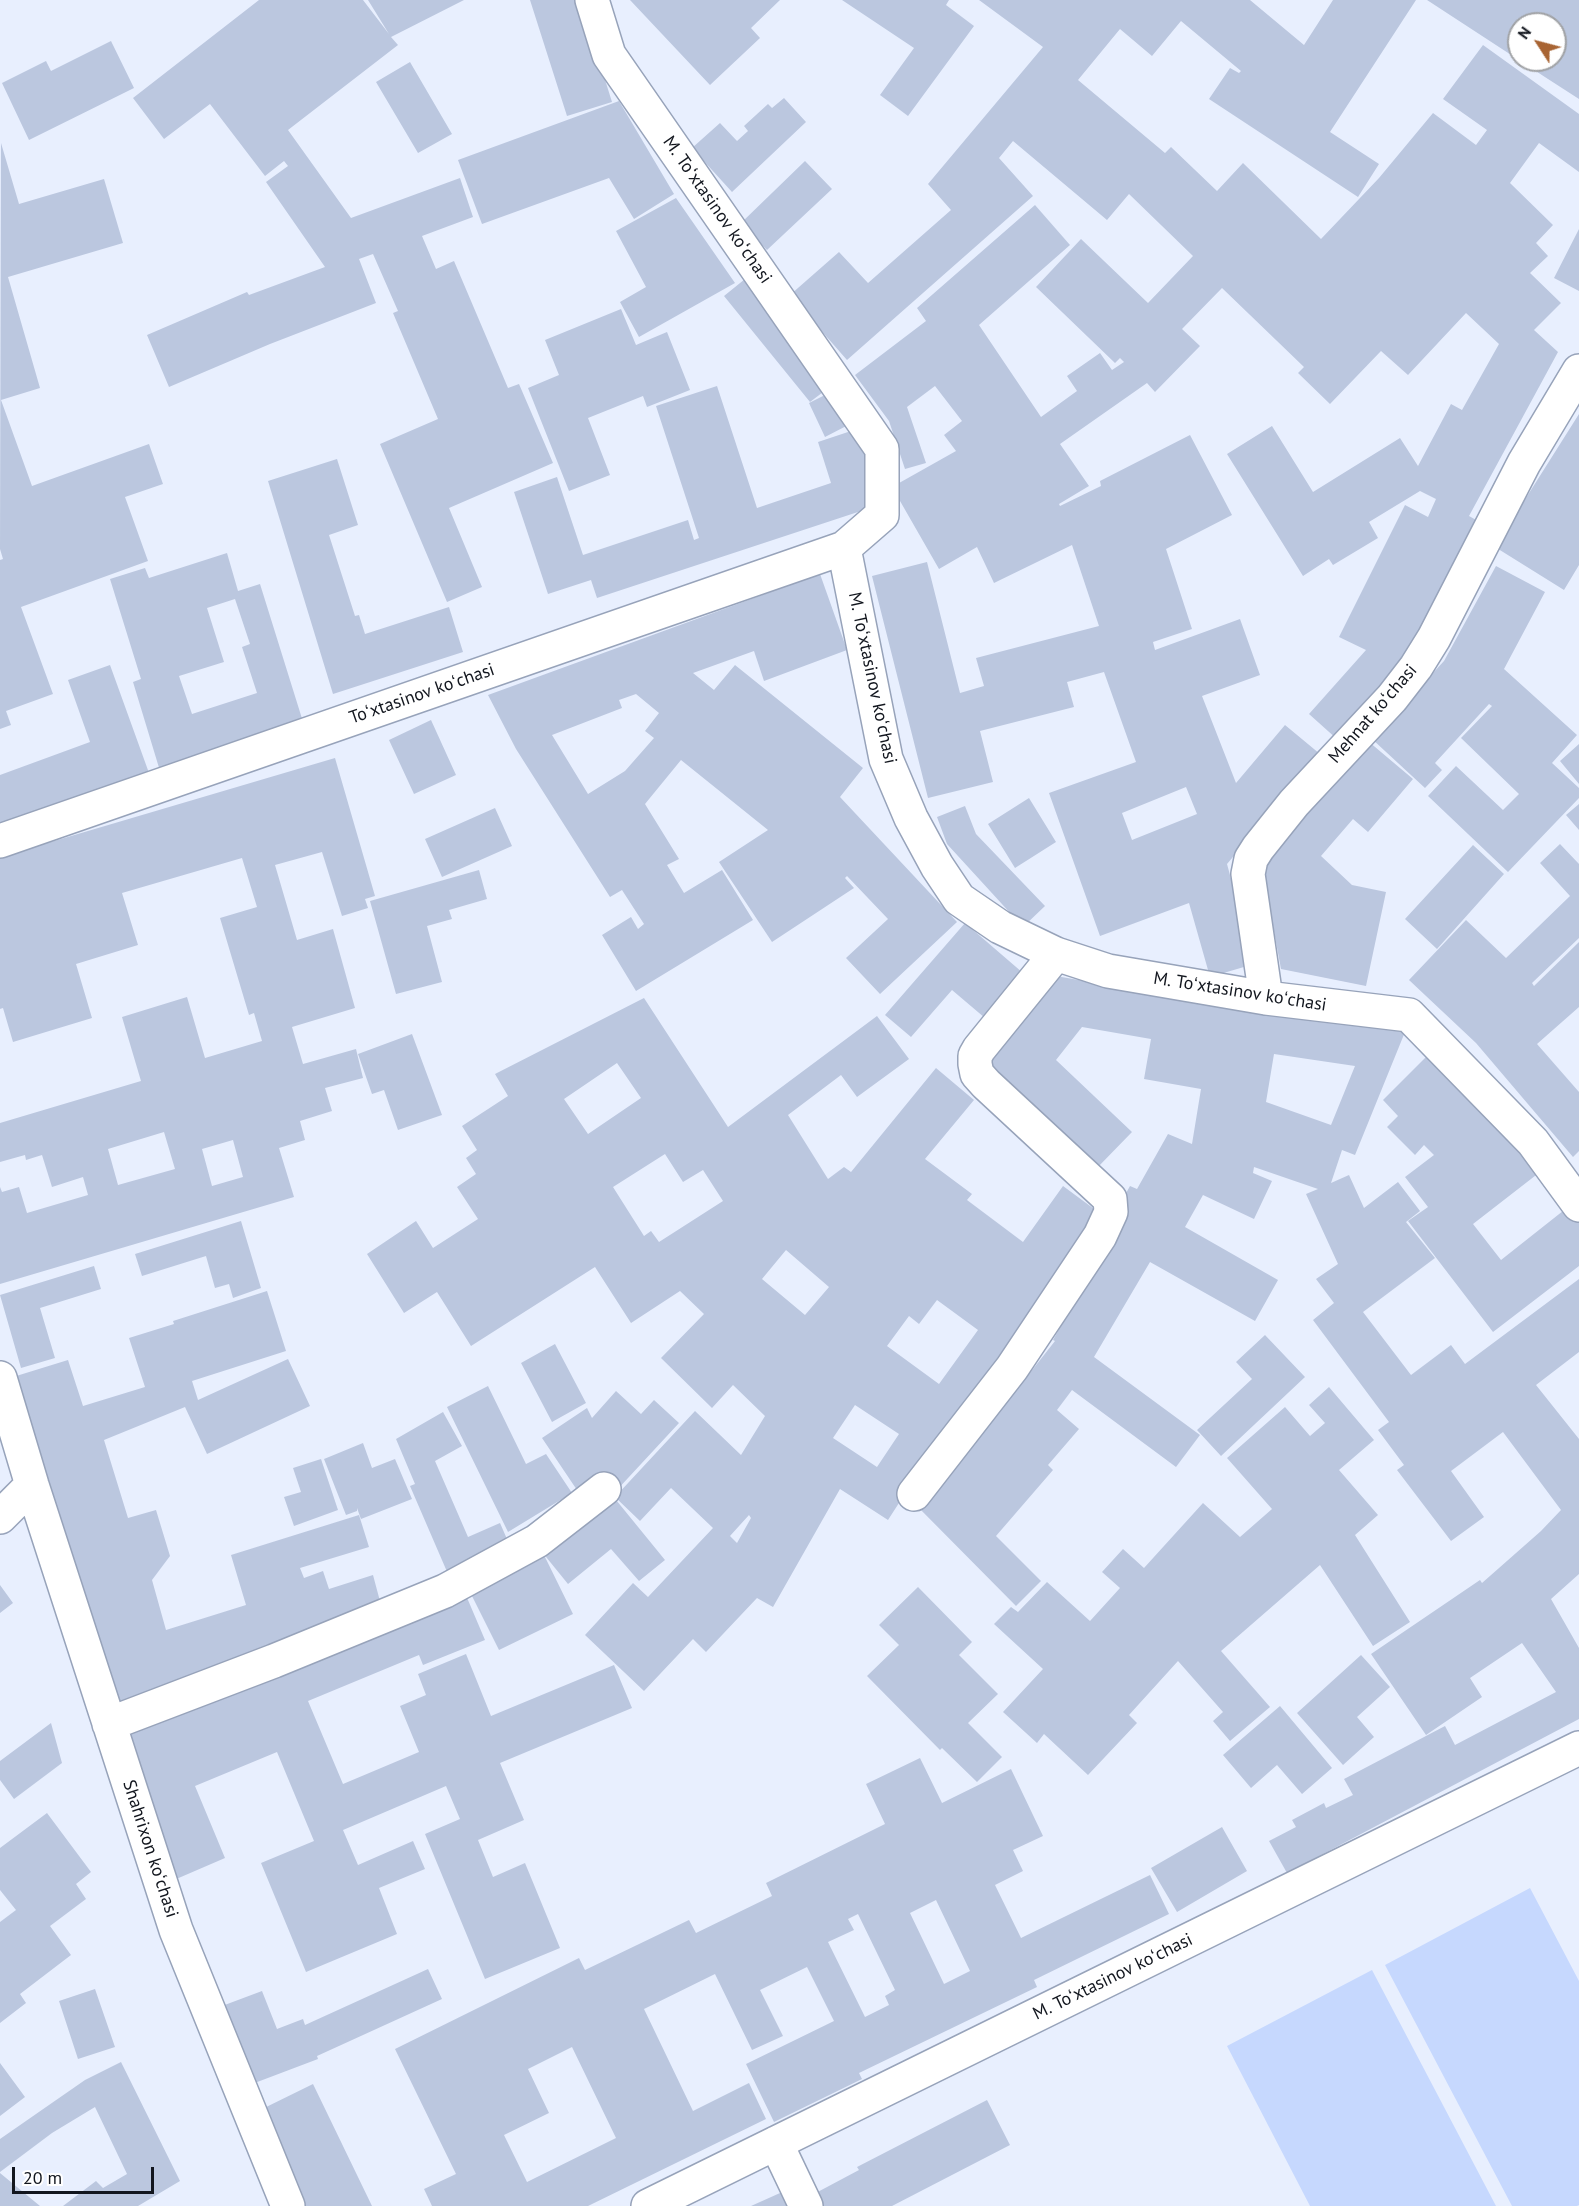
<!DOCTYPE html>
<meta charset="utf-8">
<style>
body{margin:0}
#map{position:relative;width:1579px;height:2206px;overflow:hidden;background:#e8effe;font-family:"PT Sans",sans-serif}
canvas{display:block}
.north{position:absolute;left:1507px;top:12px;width:60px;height:60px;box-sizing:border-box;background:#fff;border:2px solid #a0a2a5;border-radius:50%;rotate:306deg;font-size:16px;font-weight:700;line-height:24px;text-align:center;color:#12161e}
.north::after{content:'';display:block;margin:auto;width:21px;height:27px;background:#a86433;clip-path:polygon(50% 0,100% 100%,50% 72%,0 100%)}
.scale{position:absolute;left:12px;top:2167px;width:142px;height:27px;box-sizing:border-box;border:3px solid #12161e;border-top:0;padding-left:8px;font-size:18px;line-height:21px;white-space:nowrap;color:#12161e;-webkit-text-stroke:4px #fff;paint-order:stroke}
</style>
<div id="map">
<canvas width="1579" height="2206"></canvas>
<div class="north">N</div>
<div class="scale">20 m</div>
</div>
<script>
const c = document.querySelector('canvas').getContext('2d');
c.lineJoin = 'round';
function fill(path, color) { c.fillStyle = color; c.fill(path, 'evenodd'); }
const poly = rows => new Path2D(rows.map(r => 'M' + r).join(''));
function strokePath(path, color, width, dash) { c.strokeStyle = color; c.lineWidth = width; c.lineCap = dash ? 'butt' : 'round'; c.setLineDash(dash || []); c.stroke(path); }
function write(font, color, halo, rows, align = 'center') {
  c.font = font + ' "PT Sans",sans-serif'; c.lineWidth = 4.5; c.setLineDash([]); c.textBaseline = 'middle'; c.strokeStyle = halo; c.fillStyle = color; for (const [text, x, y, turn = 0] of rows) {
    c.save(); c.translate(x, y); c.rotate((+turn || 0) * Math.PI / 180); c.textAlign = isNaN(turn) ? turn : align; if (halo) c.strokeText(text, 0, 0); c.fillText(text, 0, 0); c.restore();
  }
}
const green = poly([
 [1530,1888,1579,1981,1579,2205,1577,2206,1512,2206,1385,1965],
 [1372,1970,1496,2206,1310,2206,1227,2046]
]);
const building = poly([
 [259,0,363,0,389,34,368,0,464,0,391,37,398,45,288,130,351,218,460,178,473,217,422,236,436,269,454,261,508,388,519,384,553,463,449,508,482,587,447,602,380,444,438,419,393,313,398,311,373,254,359,259,376,303,270,344,169,387,147,335,247,292,249,295,325,267,266,182,288,166,284,161,265,176,210,104,164,139,133,98],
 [530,0,580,0,612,102,567,116],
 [630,0,780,0,751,28,760,38,710,85],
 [842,0,949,0,946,5,974,26,908,116,880,95,914,48],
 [979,0,1250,0,1304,45,1333,0,1416,0,1330,132,1379,164,1358,197,1209,99,1230,68,1239,73,1241,71,1181,21,1152,56,1120,29,1078,80,1165,153,1171,147,1217,191,1243,163,1321,239,1379,178,1433,113,1476,145,1487,130,1443,99,1483,45,1579,114,1579,172,1539,143,1510,183,1553,225,1536,243,1548,256,1530,273,1561,303,1534,330,1558,352,1469,516,1478,521,1402,669,1338,740,1309,714,1366,650,1339,637,1405,505,1428,517,1436,499,1420,491,1369,522,1378,538,1333,565,1329,559,1303,576,1227,454,1272,426,1313,492,1400,438,1418,466,1451,404,1462,410,1499,344,1466,313,1408,375,1381,351,1330,404,1298,373,1304,367,1222,288,1182,329,1200,346,1155,392,1147,383,1060,444,1089,486,1059,504,1060,506,1101,486,1100,481,1190,435,1232,515,1166,549,1192,629,1153,642,1155,650,1240,619,1260,675,1202,696,1236,783,1285,725,1320,754,1227,864,1254,964,1210,977,1189,903,1100,936,1049,793,1136,762,1104,672,1067,682,1074,707,980,731,993,782,928,798,872,576,927,562,960,693,984,686,976,658,1099,626,1072,545,994,583,977,547,939,569,892,487,956,451,944,435,962,421,935,386,907,407,926,463,905,469,889,421,855,375,926,321,917,308,1035,205,1070,245,979,325,1041,417,1077,391,1067,376,1100,353,1112,370,1124,362,1120,358,1115,363,1036,287,1081,239,1148,303,1193,256,1129,194,1107,220,1013,141,999,158,1033,196,847,360,790,295,839,252,868,283,951,210,928,184,1043,47],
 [1186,787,1197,814,1132,840,1122,813],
 [1427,0,1579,0,1579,99,1548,79],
 [1519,24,1555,24,1555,60,1519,60],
 [111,41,134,88,29,140,2,83,46,61,51,71],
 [410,62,452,134,418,153,376,82],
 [784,98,806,122,732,192,692,148,720,123,737,141,748,131,744,126,768,104,772,108],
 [619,101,674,194,634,219,609,178,482,224,458,160],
 [1,143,19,204,104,179,123,243,8,277,40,388,1,400,32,486,149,444,163,484,125,497,148,561,21,607,53,694,6,711,11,725,0,729,0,560,3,559,0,549],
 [805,161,832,189,767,250,741,223],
 [676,198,735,283,639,337,620,302,646,287,616,231],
 [1579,229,1579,291,1554,278],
 [745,279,831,386,810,402,724,296],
 [621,309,636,345,667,332,690,390,647,407,643,396,588,418,610,475,569,491,528,388,559,375,545,340],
 [717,386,757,508,831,483,818,442,860,428,868,454,864,510,597,598,591,580,548,594,514,492,557,477,583,555,688,520,694,540,699,538,656,406],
 [837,389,854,422,825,437,809,403],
 [1579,414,1579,565,1564,590,1495,547],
 [337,459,358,525,329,535,355,616,359,615,365,634,449,607,463,652,333,694,268,481],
 [227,553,238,591,260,584,304,725,160,771,133,682,141,679,110,579,145,568,149,578],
 [235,599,250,644,242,647,257,693,192,714,179,676,224,662,207,608],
 [1496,566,1545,592,1504,669,1577,735,1552,763,1579,788,1579,798,1508,872,1428,796,1456,766,1503,810,1519,794,1461,738,1492,706,1489,704,1435,763,1442,770,1425,788,1372,739,1444,661],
 [820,574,847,650,764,681,754,651,693,673,714,690,735,665,863,768,840,797,957,922,880,994,846,958,888,919,847,876,845,878,854,888,772,942,719,862,768,830,681,760,645,804,679,859,667,865,684,893,722,870,753,920,636,991,602,935,631,917,638,929,644,924,622,890,610,897,516,749,488,695],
 [636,694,659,713,645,731,654,738,625,771,588,794,552,735,622,708,619,700],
 [110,665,149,773,0,827,0,775,90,742,68,680],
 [431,720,456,775,414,794,389,740],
 [1362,736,1413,779,1368,832,1353,819,1321,856,1352,885,1386,892,1366,986,1281,969,1260,856],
 [1579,744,1579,784,1560,761],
 [335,758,375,896,365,899,368,908,342,916,322,852,275,865,297,940,333,929,355,1008,292,1027,303,1064,356,1049,363,1078,325,1088,332,1111,300,1121,305,1140,279,1148,294,1197,0,1284,0,1187,2,1192,19,1187,27,1213,88,1195,83,1177,52,1187,42,1155,26,1160,25,1155,0,1162,0,1123,141,1081,122,1017,187,997,205,1058,262,1041,254,1013,249,1015,220,918,257,907,242,858,122,893,138,945,76,964,92,1018,13,1042,3,1008,0,1009,0,857],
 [164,1132,175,1169,118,1185,108,1149],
 [233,1140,243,1177,212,1186,202,1149],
 [1029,798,1056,842,1015,868,988,824],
 [1579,804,1579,830,1566,815],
 [965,806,976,834,1045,906,1023,927,947,844,937,817],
 [495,808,512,846,442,877,425,839],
 [1560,844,1579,864,1579,938,1532,983,1534,986,1579,942,1579,1007,1537,1044,1579,1092,1579,1151,1573,1157,1476,1043,1409,980,1466,920,1506,958,1570,896,1540,863],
 [1473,845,1504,874,1437,949,1405,919],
 [479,870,487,899,449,910,452,919,427,926,442,982,396,994,370,901],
 [965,923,1023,973,985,1018,952,990,911,1037,885,1015],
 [1056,976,1237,1008,1405,1032,1355,1155,1342,1150,1331,1183,1349,1175,1364,1208,1398,1182,1420,1211,1406,1222,1435,1258,1363,1312,1411,1375,1451,1345,1465,1364,1579,1279,1579,1352,1536,1385,1579,1439,1579,1574,1551,1599,1579,1648,1579,1719,1287,1873,1269,1841,1296,1827,1292,1820,1324,1803,1326,1808,1353,1795,1344,1779,1445,1726,1455,1745,1556,1692,1522,1643,1470,1678,1482,1697,1426,1735,1371,1654,1480,1580,1482,1583,1541,1531,1561,1510,1503,1432,1451,1471,1484,1517,1451,1541,1397,1470,1404,1465,1378,1430,1389,1422,1313,1320,1334,1303,1316,1279,1338,1264,1306,1194,1318,1189,1254,1167,1253,1173,1272,1181,1254,1219,1203,1195,1185,1227,1278,1280,1255,1321,1150,1262,1094,1357,1200,1435,1176,1467,1072,1390,1057,1410,1079,1429,1048,1465,1053,1470,996,1536,1041,1581,1016,1606,916,1505,1022,1383,1055,1341,1053,1340,1116,1228,1109,1224,1130,1186,1137,1189,1168,1134,1192,1144,1201,1089,1144,1079,1151,1039,1082,1027,1056,1060,1132,1132,1097,1168,985,1061],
 [1274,1054,1355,1066,1331,1125,1266,1102],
 [644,998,728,1127,877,1016,909,1059,857,1097,841,1075,788,1115,828,1179,844,1167,851,1172,936,1068,974,1100,925,1159,972,1194,967,1200,1023,1242,1063,1186,1105,1217,946,1430,888,1520,840,1489,773,1607,757,1598,706,1652,693,1639,644,1691,585,1635,633,1583,648,1597,713,1528,671,1488,640,1521,615,1497,695,1411,741,1455,765,1416,733,1385,712,1408,661,1358,704,1314,680,1291,631,1323,595,1267,471,1346,437,1292,404,1313,367,1254,416,1221,433,1248,478,1219,457,1187,476,1174,466,1158,477,1150,462,1126,508,1096,495,1074],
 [617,1063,641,1098,588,1134,564,1099],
 [665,1154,683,1182,703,1170,723,1201,659,1242,651,1231,644,1236,613,1187],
 [786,1250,829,1287,805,1315,762,1279],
 [937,1300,978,1330,939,1384,887,1346,909,1316,919,1324],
 [855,1405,899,1434,877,1467,833,1438],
 [749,1515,751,1518,737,1543,730,1536],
 [412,1034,442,1115,398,1130,384,1090,372,1094,358,1054],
 [1430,1053,1540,1172,1473,1224,1501,1260,1568,1207,1579,1222,1579,1266,1493,1332,1408,1221,1428,1207,1405,1177,1434,1155,1424,1145,1415,1155,1387,1127,1398,1116,1383,1100],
 [241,1221,261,1288,233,1298,229,1284,215,1288,206,1256,142,1276,135,1254],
 [94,1266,101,1289,40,1308,55,1358,21,1368,0,1295],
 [267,1291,286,1351,192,1381,198,1400,288,1359,310,1406,207,1454,185,1407,104,1440,128,1518,156,1510,170,1556,152,1580,166,1630,246,1605,231,1555,359,1515,369,1547,300,1568,304,1578,323,1571,329,1589,373,1575,381,1605,116,1708,13,1377,68,1360,83,1406,145,1387,129,1338,174,1324,173,1321],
 [1265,1335,1305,1377,1221,1456,1197,1430,1252,1379,1236,1362],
 [555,1344,586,1403,552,1422,521,1363],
 [488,1386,526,1464,546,1454,572,1493,508,1532,447,1407],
 [1329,1387,1374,1440,1339,1470,1378,1515,1355,1535,1410,1622,1373,1646,1320,1565,1221,1651,1270,1707,1230,1741,1213,1721,1223,1712,1178,1661,1129,1715,1137,1723,1088,1775,1044,1734,1037,1743,1003,1712,1043,1669,994,1624,1011,1607,1018,1612,1047,1582,1090,1621,1120,1588,1102,1572,1123,1549,1144,1568,1203,1503,1240,1537,1272,1509,1227,1458,1285,1407,1310,1436,1325,1423,1309,1405],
 [616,1391,641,1414,654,1400,679,1423,616,1491,579,1493,542,1438,587,1408,592,1418],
 [443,1412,462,1446,435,1461,468,1537,500,1523,510,1546,448,1574,410,1486,415,1484,396,1439],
 [363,1443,372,1468,395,1459,412,1499,361,1519,357,1508,357,1511,346,1515,324,1459],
 [321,1459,338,1510,294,1526,284,1497,301,1492,293,1468],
 [612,1495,665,1560,639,1581,611,1549,568,1584,542,1552],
 [544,1555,573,1614,499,1650,470,1592],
 [0,1585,13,1603,0,1613],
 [918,1587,972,1642,959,1655,998,1694,968,1723,1002,1757,977,1782,942,1748,940,1750,867,1676,899,1645,879,1625],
 [465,1593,485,1640,423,1665,419,1655,308,1701,343,1784,419,1752,400,1706,426,1695,418,1674,466,1654,491,1716,614,1665,632,1708,500,1763,524,1820,478,1840,493,1877,525,1863,560,1948,485,1979,425,1834,460,1819,446,1786,343,1830,358,1865,413,1841,425,1869,379,1888,397,1934,306,1972,261,1863,314,1841,277,1752,195,1786,225,1858,174,1880,122,1733],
 [1361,1655,1390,1687,1357,1717,1374,1737,1343,1765,1297,1713],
 [1280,1706,1332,1768,1302,1794,1277,1765,1251,1788,1223,1755],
 [51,1723,62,1763,14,1799,0,1780,0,1761],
 [920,1758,942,1803,1011,1769,1043,1836,1013,1850,1023,1871,995,1885,1021,1938,1150,1875,1169,1914,1034,1980,1037,1987,859,2073,862,2079,774,2122,746,2064,834,2021,807,1967,760,1990,783,2036,752,2050,715,1974,644,2009,693,2111,749,2083,766,2119,588,2206,432,2206,424,2189,456,2174,395,2049,579,1958,585,1970,689,1920,696,1933,772,1896,766,1883,885,1824,866,1784],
 [936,1900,970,1971,944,1984,910,1913],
 [858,1914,895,1990,885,1996,889,2005,865,2017,828,1942,854,1930,848,1919],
 [572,2047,616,2138,527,2182,504,2135,549,2113,528,2069],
 [47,1813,91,1872,76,1884,86,1899,50,1926,71,1955,20,1994,26,2003,0,2023,0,1922,16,1910,0,1890,0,1848],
 [1222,1827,1247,1871,1177,1912,1151,1868],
 [428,1969,442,1999,317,2056,318,2059,252,2084,222,2006,262,1991,277,2029,303,2019,305,2025],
 [95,1989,115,2047,78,2059,59,2001],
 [121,2062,180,2181,138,2206,63,2206,96,2181,103,2188,127,2174,95,2107,52,2133,0,2172,0,2139,85,2080],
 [0,2063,25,2097,0,2116],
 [313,2084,372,2206,299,2206,254,2113],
 [987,2100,1010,2145,892,2206,818,2206,812,2195,859,2170,857,2167],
 [0,2173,40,2206,0,2206],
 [789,2189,797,2206,751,2206]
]);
const minor = poly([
 [592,0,609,55,882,449,882,515,844,548,886,759,911,818,937,866,959,899,1000,927,1056,954,1108,971,1266,998,1409,1015,1533,1142,1579,1205],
 [0,841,844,548],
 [1266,998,1248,874,1251,859,1258,848,1294,803,1392,698,1416,667,1434,638,1524,463,1579,371],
 [0,1378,32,1485,176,1930,288,2206],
 [914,1494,1012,1368,1100,1236,1111,1212,1110,1199,986,1084,977,1074,975,1064,975,1056,979,1049,1056,954],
 [0,1517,32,1485],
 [109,1724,274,1661,445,1591,537,1541,604,1489],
 [776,2143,806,2206],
 [648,2206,1579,1748]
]);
const streetNames = [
 ["M. Toʻxtasinov koʻchasi",717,210,55],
 ["M. Toʻxtasinov koʻchasi",872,678,78],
 ["Toʻxtasinov koʻchasi",422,694,-19],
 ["Mehnat koʻchasi",1373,714,-49],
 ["M. Toʻxtasinov koʻchasi",1240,992,9],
 ["Shahrixon koʻchasi",150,1849,72],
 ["M. Toʻxtasinov koʻchasi",1113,1977,-26]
];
fill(green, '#c6d8fe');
fill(building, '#bbc7df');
strokePath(minor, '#97a3ba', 36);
strokePath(minor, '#fff', 33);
write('18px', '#12161e', '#fff', streetNames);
</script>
